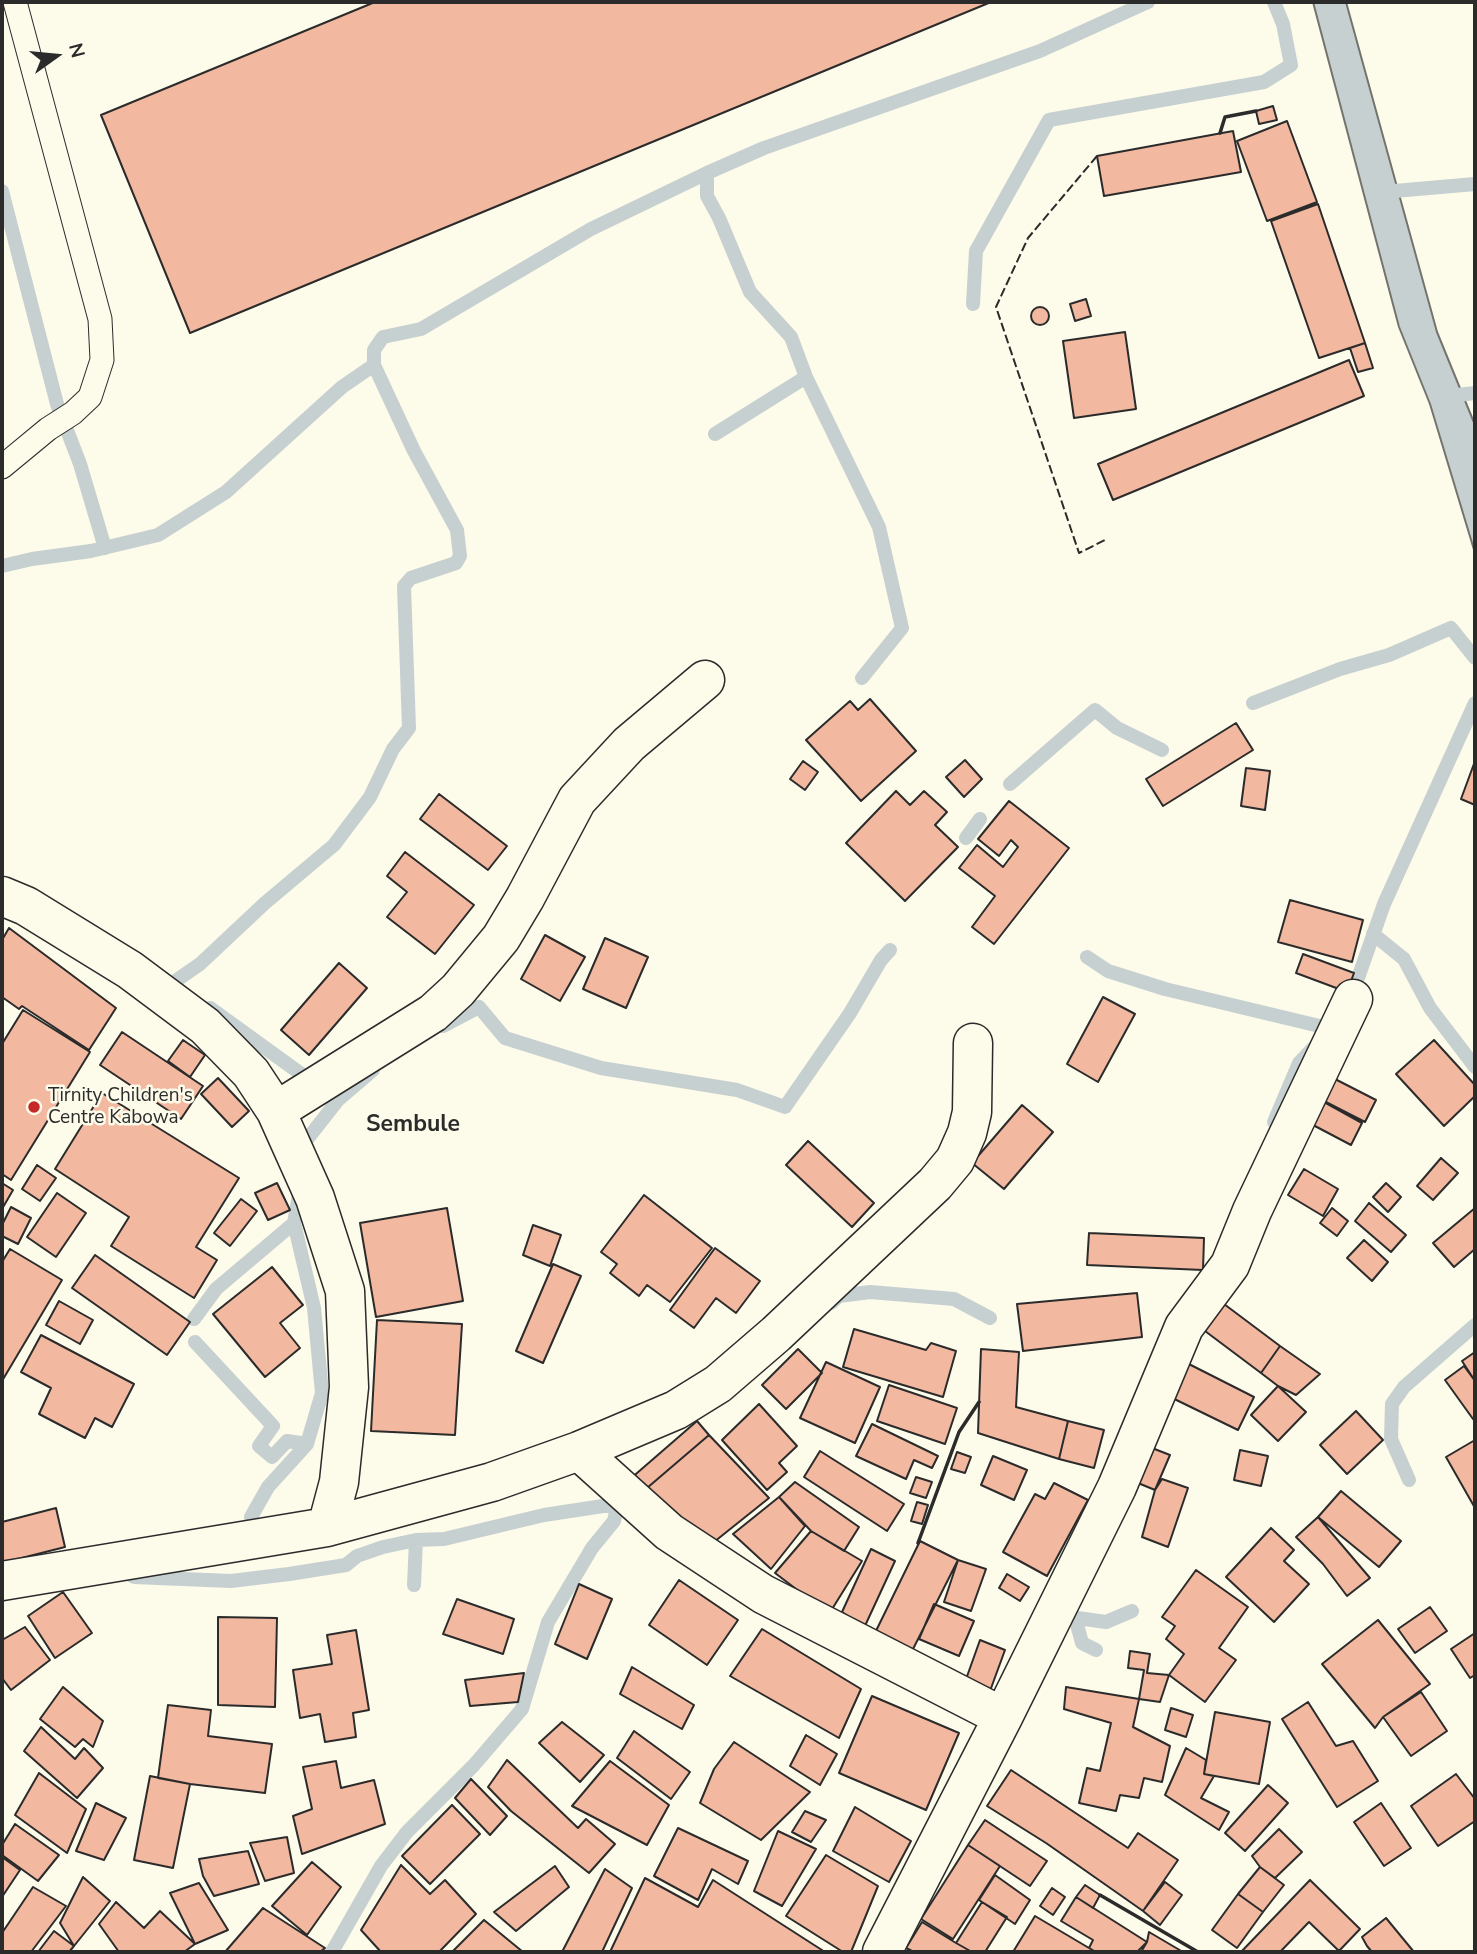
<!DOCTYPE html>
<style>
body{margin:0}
#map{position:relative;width:1477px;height:1954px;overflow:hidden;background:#fdfbea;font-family:"Nunito Sans",sans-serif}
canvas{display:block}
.frame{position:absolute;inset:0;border:4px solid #2b2b2b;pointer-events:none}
.north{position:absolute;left:21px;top:21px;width:70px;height:70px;-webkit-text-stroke:5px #fdfbea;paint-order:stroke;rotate:75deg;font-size:19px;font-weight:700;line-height:28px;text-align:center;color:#2b2b2b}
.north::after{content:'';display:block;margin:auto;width:24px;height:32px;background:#2b2b2b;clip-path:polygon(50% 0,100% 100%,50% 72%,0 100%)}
</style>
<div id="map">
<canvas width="1477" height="1954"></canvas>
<div class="frame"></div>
<div class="north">N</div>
</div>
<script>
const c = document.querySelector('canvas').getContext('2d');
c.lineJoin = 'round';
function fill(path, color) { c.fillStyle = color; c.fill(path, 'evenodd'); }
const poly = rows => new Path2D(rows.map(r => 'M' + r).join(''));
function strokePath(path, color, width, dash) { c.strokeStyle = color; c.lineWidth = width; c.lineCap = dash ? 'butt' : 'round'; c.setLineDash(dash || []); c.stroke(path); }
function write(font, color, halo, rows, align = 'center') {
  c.font = font + ' "Nunito Sans",sans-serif'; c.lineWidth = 5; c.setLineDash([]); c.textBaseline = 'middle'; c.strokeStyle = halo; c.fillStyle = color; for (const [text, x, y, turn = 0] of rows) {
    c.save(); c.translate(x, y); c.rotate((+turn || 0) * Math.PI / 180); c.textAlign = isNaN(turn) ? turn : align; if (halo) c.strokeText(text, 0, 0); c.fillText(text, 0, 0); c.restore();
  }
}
const water = poly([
 [1313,2,1346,2,1437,332,1475,425,1475,553,1430,404,1399,327,1313,2]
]);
const stream = poly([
 [707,173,707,196,719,218,750,292,791,337,806,377,879,527,902,628,862,678],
 [2,191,57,404,80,464,105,548],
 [1383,192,1475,184],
 [973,304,976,251,1049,120,1264,82,1291,65,1283,24,1274,2],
 [1449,396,1475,393],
 [715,434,806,377],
 [2,566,32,559,91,551,158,535,226,492,342,387,374,365,374,350,383,337,421,329,591,229,707,173,764,148,1040,51,1148,2],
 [1253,703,1340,669,1389,655,1451,628,1475,658],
 [1010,784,1095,710,1117,728,1162,750],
 [966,838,980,819],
 [1373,934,1404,959,1430,1008,1475,1067],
 [1087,957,1108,971,1165,989,1332,1029],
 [174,982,200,964,265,903,334,845,370,797,393,749,409,728,404,586,411,578,456,563,460,556,457,530,414,451,374,365],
 [1348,997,1358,978,1384,904,1475,703],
 [210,1008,315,1084],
 [443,1026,479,1007,505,1038,601,1068,737,1090,785,1107,850,1013,881,960,890,950],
 [1274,1122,1299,1063,1316,1045],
 [304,1155,305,1142,338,1100,373,1070],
 [831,1303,839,1296,870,1292,954,1299,990,1318],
 [194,1319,216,1289,294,1223,300,1189],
 [195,1342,273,1426,259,1446,272,1457,287,1441,307,1444],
 [1409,1480,1391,1439,1392,1404,1404,1387,1475,1325],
 [251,1517,268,1487,307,1444,322,1393,314,1308,294,1223],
 [125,1572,134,1577,231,1581,289,1574,346,1565,357,1556,383,1547,416,1540,444,1539,544,1515,603,1506,612,1506,616,1512,614,1521,592,1548,548,1622,522,1709,474,1765,407,1832,381,1866,332,1952],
 [414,1585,416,1540],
 [1056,1615,1106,1622,1132,1611],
 [1075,1617,1082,1643,1096,1650]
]);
const building = poly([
 [375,2,991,2,190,333,101,115,375,2],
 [1273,106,1277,120,1259,124,1256,111,1273,106],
 [1287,121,1317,202,1267,221,1237,141,1287,121],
 [1233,131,1241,172,1104,196,1097,156,1233,131],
 [1318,204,1365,343,1319,358,1271,221,1318,204],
 [1086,299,1091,316,1075,321,1070,304,1086,299],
 '1031 316a9 9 0 1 1 18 0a9 9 0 1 1-18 0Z',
 [1125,332,1136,409,1074,418,1063,341,1125,332],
 [1365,343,1373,368,1358,372,1350,348,1365,343],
 [1349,360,1364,396,1113,500,1098,464,1349,360],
 [870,699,916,751,861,801,806,740,850,701,858,710,870,699],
 [1236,723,1253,750,1163,806,1146,779,1236,723],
 [965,760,982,779,964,797,946,777,965,760],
 [803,761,818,772,805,790,790,779,803,761],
 [1475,761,1475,805,1461,799,1475,761],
 [1246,768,1270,771,1265,810,1241,806,1246,768],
 [896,791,910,805,924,791,947,812,935,825,958,847,905,901,846,843,896,791],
 [439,794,507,846,488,870,420,819,439,794],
 [1009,801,1069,848,994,944,972,927,995,896,959,868,977,845,1003,867,1018,847,1011,840,999,856,978,839,1009,801],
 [405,852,474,905,435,954,387,917,407,892,387,876,405,852],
 [1290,900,1363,920,1352,962,1278,942,1290,900],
 [9,928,116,1008,89,1050,22,1006,19,1009,2,997,2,940,9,928],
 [545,935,585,957,560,1001,521,979,545,935],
 [605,938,648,957,626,1008,583,989,605,938],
 [1303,954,1354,973,1347,992,1296,973,1303,954],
 [339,963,367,988,309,1055,281,1030,339,963],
 [1103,997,1135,1014,1098,1082,1067,1064,1103,997],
 [23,1010,90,1052,11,1180,2,1174,2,1044,23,1010],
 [122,1032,203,1086,181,1119,100,1065,122,1032],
 [183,1040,205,1055,190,1077,168,1061,183,1040],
 [1434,1040,1475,1085,1475,1096,1444,1126,1396,1074,1434,1040],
 [218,1078,249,1111,232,1127,201,1094,218,1078],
 [1333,1078,1376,1100,1365,1122,1322,1100,1333,1078],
 [102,1093,239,1178,196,1247,217,1260,194,1298,111,1246,129,1217,55,1169,102,1093],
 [1324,1102,1362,1123,1351,1145,1313,1125,1324,1102],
 [1022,1105,1053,1132,1004,1189,972,1163,1022,1105],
 [808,1141,874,1203,852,1227,786,1165,808,1141],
 [1441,1158,1458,1173,1433,1200,1417,1186,1441,1158],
 [37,1165,56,1178,40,1201,22,1189,37,1165],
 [1304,1169,1338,1189,1323,1216,1288,1195,1304,1169],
 [2,1183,13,1190,2,1209,2,1183],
 [277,1183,290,1210,268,1220,255,1193,277,1183],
 [1386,1183,1401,1197,1388,1212,1373,1197,1386,1183],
 [57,1193,86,1213,56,1257,27,1237,57,1193],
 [644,1195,712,1248,670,1302,647,1285,639,1296,610,1273,617,1264,601,1252,644,1195],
 [241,1199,257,1211,230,1246,214,1233,241,1199],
 [1369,1203,1406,1235,1391,1252,1355,1221,1369,1203],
 [11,1207,31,1218,18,1244,2,1236,2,1225,11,1207],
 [447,1208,463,1301,376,1317,360,1223,447,1208],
 [1332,1208,1348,1221,1337,1236,1320,1223,1332,1208],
 [1475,1208,1475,1249,1454,1267,1433,1243,1475,1208],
 [533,1225,561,1235,550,1266,523,1255,533,1225],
 [1089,1233,1204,1238,1203,1270,1087,1265,1089,1233],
 [1364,1240,1388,1262,1372,1281,1347,1258,1364,1240],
 [715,1248,760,1281,736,1313,716,1298,694,1328,670,1310,715,1248],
 [10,1249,62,1280,2,1381,2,1262,10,1249],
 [95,1255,190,1322,167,1355,72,1288,95,1255],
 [553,1264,581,1276,543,1363,516,1351,553,1264],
 [272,1267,303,1305,280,1323,300,1348,265,1377,213,1314,272,1267],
 [1137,1293,1142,1337,1023,1351,1017,1304,1137,1293],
 [59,1301,93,1320,80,1344,46,1325,59,1301],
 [1224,1304,1280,1346,1261,1373,1205,1331,1224,1304],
 [377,1320,462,1324,455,1435,371,1431,377,1320],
 [854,1329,926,1350,931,1343,956,1351,943,1397,843,1367,854,1329],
 [41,1335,134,1384,112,1427,95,1418,85,1438,39,1414,51,1388,21,1372,41,1335],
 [1280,1346,1320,1374,1296,1395,1278,1386,1261,1373,1280,1346],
 [798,1349,822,1373,786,1409,762,1385,798,1349],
 [981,1349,1019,1352,1016,1407,1068,1421,1059,1459,978,1433,981,1349],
 [1475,1352,1475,1381,1462,1361,1475,1352],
 [1179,1359,1254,1397,1238,1430,1162,1393,1179,1359],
 [826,1362,880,1387,855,1443,800,1418,826,1362],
 [1464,1366,1475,1381,1475,1417,1473,1419,1445,1380,1464,1366],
 [889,1385,957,1408,945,1444,877,1421,889,1385],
 [1278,1386,1306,1412,1278,1441,1251,1415,1278,1386],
 [759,1404,797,1446,779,1463,787,1472,767,1490,722,1440,759,1404],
 [1356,1411,1383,1440,1347,1474,1320,1445,1356,1411],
 [697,1421,709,1435,640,1494,629,1480,697,1421],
 [1068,1421,1104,1430,1094,1468,1059,1459,1068,1421],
 [872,1424,938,1456,932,1468,914,1460,906,1479,856,1456,872,1424],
 [709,1435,769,1498,714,1542,640,1494,709,1435],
 [1475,1440,1475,1508,1446,1457,1475,1440],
 [1152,1448,1170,1455,1155,1490,1138,1483,1152,1448],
 [1240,1450,1268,1456,1261,1486,1234,1480,1240,1450],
 [820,1451,904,1504,887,1531,804,1477,820,1451],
 [957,1452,971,1457,965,1473,951,1469,957,1452],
 [993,1456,1027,1470,1014,1500,981,1485,993,1456],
 [916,1477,932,1482,926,1498,910,1493,916,1477],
 [1162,1479,1188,1488,1168,1547,1142,1537,1155,1490,1162,1479],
 [795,1482,859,1527,844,1551,811,1531,779,1497,795,1482],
 [1054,1483,1088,1500,1047,1576,1003,1552,1035,1494,1045,1499,1054,1483],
 [1341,1491,1401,1541,1379,1567,1318,1517,1341,1491],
 [779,1497,805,1526,771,1569,733,1534,779,1497],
 [917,1502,928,1505,922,1524,911,1521,917,1502],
 [56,1508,65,1547,2,1563,2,1522,56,1508],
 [1318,1517,1370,1578,1347,1596,1323,1564,1296,1537,1318,1517],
 [1271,1528,1294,1550,1284,1561,1309,1584,1274,1622,1226,1577,1271,1528],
 [811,1531,862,1561,829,1614,775,1573,811,1531],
 [920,1541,958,1560,910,1655,873,1637,920,1541],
 [871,1549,895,1561,864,1628,842,1612,871,1549],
 [958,1560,986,1569,971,1611,944,1602,958,1560],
 [1196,1570,1248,1607,1219,1648,1236,1660,1205,1702,1169,1675,1184,1654,1166,1639,1175,1626,1162,1617,1196,1570],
 [1007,1574,1029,1587,1020,1601,999,1588,1007,1574],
 [679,1580,738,1620,707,1665,649,1625,679,1580],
 [579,1584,612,1599,587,1659,555,1644,579,1584],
 [63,1592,92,1633,55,1658,28,1616,63,1592],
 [457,1599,514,1619,503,1654,443,1634,457,1599],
 [934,1604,974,1621,959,1656,919,1639,934,1604],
 [1430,1607,1447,1631,1415,1653,1398,1629,1430,1607],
 [218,1617,277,1618,275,1707,218,1705,218,1617],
 [1378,1620,1430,1684,1383,1717,1375,1728,1322,1664,1378,1620],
 [25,1627,50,1660,11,1690,2,1678,2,1640,25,1627],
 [762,1629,861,1689,839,1738,730,1676,762,1629],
 [356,1630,369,1710,353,1713,356,1737,325,1742,320,1714,300,1718,293,1670,332,1664,327,1635,356,1630],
 [1475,1633,1475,1675,1470,1678,1451,1649,1475,1633],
 [980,1640,1005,1650,990,1691,965,1682,980,1640],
 [1130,1651,1150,1654,1147,1673,1169,1675,1160,1702,1139,1699,1144,1670,1128,1668,1130,1651],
 [632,1667,694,1705,682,1729,620,1694,632,1667],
 [524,1673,518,1702,470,1706,465,1680,524,1673],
 [63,1687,103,1721,93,1747,83,1739,75,1747,40,1719,63,1687],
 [1066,1687,1139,1699,1133,1727,1170,1746,1162,1782,1144,1778,1139,1798,1120,1795,1116,1811,1079,1803,1087,1768,1100,1771,1111,1723,1064,1709,1066,1687],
 [1421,1692,1447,1731,1411,1756,1383,1717,1421,1692],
 [872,1696,959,1733,926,1810,839,1773,872,1696],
 [1308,1702,1336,1746,1353,1741,1378,1781,1337,1807,1282,1719,1308,1702],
 [168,1705,211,1710,208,1736,272,1744,265,1793,190,1784,158,1778,168,1705],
 [1171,1708,1193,1715,1186,1737,1165,1730,1171,1708],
 [1215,1712,1270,1722,1259,1784,1204,1774,1215,1712],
 [562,1722,604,1755,580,1782,539,1743,562,1722],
 [41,1727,75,1759,84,1748,103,1768,77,1798,24,1751,41,1727],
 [634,1731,690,1772,671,1799,617,1758,634,1731],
 [806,1735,837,1754,820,1785,790,1766,806,1735],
 [734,1742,810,1792,761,1840,700,1803,714,1769,734,1742],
 [1186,1748,1206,1760,1204,1774,1214,1776,1201,1798,1229,1812,1219,1830,1165,1795,1186,1748],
 [507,1760,578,1828,586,1819,615,1844,589,1873,511,1811,488,1787,507,1760],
 [336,1761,341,1788,374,1780,385,1824,302,1854,293,1816,312,1809,303,1767,336,1761],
 [610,1761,669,1805,647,1845,572,1806,610,1761],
 [1011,1770,1128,1848,1138,1833,1178,1860,1143,1911,1046,1843,987,1806,1011,1770],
 [39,1773,86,1809,67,1853,15,1815,39,1773],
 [1456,1774,1475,1799,1475,1821,1438,1846,1411,1806,1456,1774],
 [150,1776,190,1784,173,1868,134,1860,150,1776],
 [471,1779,507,1816,490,1835,455,1798,471,1779],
 [1268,1785,1288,1803,1245,1851,1225,1833,1268,1785],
 [96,1803,126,1818,104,1860,76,1851,96,1803],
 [1381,1803,1411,1848,1384,1866,1354,1822,1381,1803],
 [452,1805,480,1834,430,1884,402,1856,452,1805],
 [855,1807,911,1841,889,1882,833,1851,855,1807],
 [805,1811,826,1820,811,1842,792,1832,805,1811],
 [985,1820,1047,1861,1030,1886,968,1845,985,1820],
 [15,1824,59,1855,38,1881,2,1855,2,1845,15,1824],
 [678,1828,748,1861,738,1884,712,1869,698,1900,654,1876,678,1828],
 [1279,1829,1302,1852,1275,1878,1260,1867,1252,1856,1279,1829],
 [778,1831,816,1849,782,1906,754,1891,778,1831],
 [287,1837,294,1873,265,1881,250,1843,287,1837],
 [968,1845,1000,1866,953,1939,921,1919,968,1845],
 [248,1851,259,1884,214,1896,203,1876,199,1859,248,1851],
 [826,1855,878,1886,851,1952,843,1952,786,1916,826,1855],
 [2,1857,20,1870,2,1897,2,1857],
 [312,1862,341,1887,307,1935,272,1906,312,1862],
 [401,1865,430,1894,445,1880,476,1914,439,1952,381,1952,361,1930,401,1865],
 [555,1866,569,1887,516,1931,494,1912,555,1866],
 [1260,1867,1284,1885,1263,1912,1238,1894,1260,1867],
 [605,1869,632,1888,602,1952,562,1952,605,1869],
 [995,1875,1030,1900,1015,1924,979,1900,995,1875],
 [83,1877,110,1901,74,1946,60,1923,83,1877],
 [645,1878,698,1907,713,1880,825,1952,610,1952,645,1878],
 [1310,1880,1360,1929,1339,1951,1309,1922,1280,1952,1241,1952,1310,1880],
 [1165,1882,1182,1895,1160,1925,1143,1911,1165,1882],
 [199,1883,228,1930,195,1944,170,1893,199,1883],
 [1085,1885,1100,1895,1093,1908,1076,1897,1085,1885],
 [33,1887,66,1906,31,1952,2,1952,2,1933,33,1887],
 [1052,1888,1065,1897,1053,1915,1040,1906,1052,1888],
 [1238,1894,1263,1912,1237,1948,1212,1930,1238,1894],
 [1076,1897,1147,1942,1141,1952,1096,1952,1089,1948,1093,1940,1061,1921,1076,1897],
 [116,1902,144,1928,160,1911,195,1944,184,1952,119,1952,99,1924,116,1902],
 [982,1902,1007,1917,985,1952,972,1952,956,1943,982,1902],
 [263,1908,325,1948,320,1952,225,1952,263,1908],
 [1035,1916,1089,1948,1096,1952,1013,1952,1035,1916],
 [1386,1918,1414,1952,1372,1952,1367,1946,1362,1937,1386,1918],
 [484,1920,523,1952,452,1952,484,1920],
 [922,1922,956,1943,972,1952,914,1952,906,1948,922,1922],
 [54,1931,74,1946,69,1952,38,1952,54,1931],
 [1149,1932,1183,1952,1137,1952,1147,1942,1149,1932]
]);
const service = poly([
 [2,467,48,429,73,413,90,397,102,360,100,319,15,2]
]);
const minor = poly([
 [2,896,26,906,130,970,205,1026,251,1073,276,1111,315,1198,345,1291,349,1387,339,1482,327,1527],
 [276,1111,433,1013,458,990,501,938,525,898,577,800,629,744,705,680],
 [579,1451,669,1532,763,1594,1003,1717],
 [2,1581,327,1527,492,1482,579,1451,676,1410,718,1384,776,1334,935,1184,955,1160,967,1133,972,1112,973,1043],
 [882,1952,1003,1717,1117,1487,1184,1327,1230,1265,1252,1211,1353,999]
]);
const fence = poly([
 [1097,156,1028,238,996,307,1079,553,1105,540]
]);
const wall = poly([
 [1220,133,1225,117,1256,111],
 [918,1543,959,1432,979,1402],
 [1100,1895,1198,1952]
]);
const markers = [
 [34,1107,7,"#c62828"]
];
const poiNames = [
 ["Tirnity Children's",48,1096],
 ["Centre Kabowa",48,1118]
];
const quarterNames = [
 ["Sembule",413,1125]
];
fill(water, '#c7d0d0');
strokePath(water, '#74746e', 2);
strokePath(stream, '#c7d0d0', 14);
fill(building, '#f2b8a0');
strokePath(building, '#2b2b2b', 2);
strokePath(service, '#2b2b2b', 25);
strokePath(minor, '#2b2b2b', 41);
strokePath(service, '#fdfbea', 23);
strokePath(minor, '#fdfbea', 38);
strokePath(fence, '#2b2b2b', 2, [9, 3.5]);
strokePath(wall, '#2b2b2b', 3.5);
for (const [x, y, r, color] of markers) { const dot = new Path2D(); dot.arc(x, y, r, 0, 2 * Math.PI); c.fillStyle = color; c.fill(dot); strokePath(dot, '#fdfbea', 2.5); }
write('19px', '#2b2b2b', '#fdfbea', poiNames, 'left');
write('bold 23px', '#2b2b2b', '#fdfbea', quarterNames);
</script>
